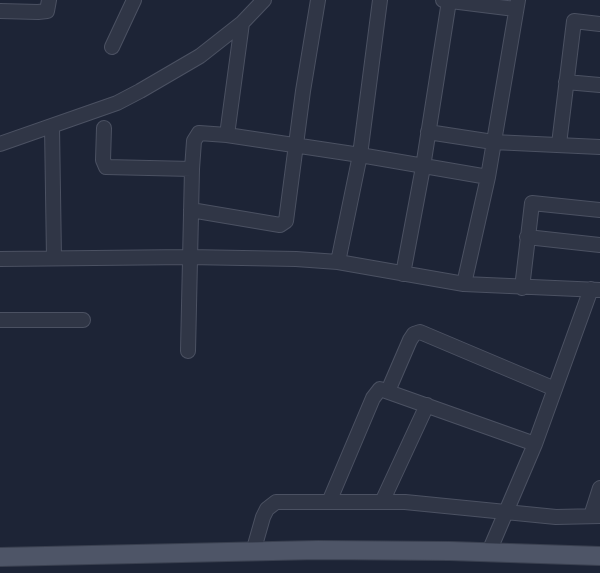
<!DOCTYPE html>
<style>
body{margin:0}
canvas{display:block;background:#1d2436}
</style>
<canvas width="600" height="573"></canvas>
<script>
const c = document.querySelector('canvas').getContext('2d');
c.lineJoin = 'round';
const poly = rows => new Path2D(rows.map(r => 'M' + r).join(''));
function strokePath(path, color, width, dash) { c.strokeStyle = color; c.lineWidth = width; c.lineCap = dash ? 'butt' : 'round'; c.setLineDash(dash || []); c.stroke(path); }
const minor = poly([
 [443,0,515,9],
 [0,11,38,12,47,11,49,0],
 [112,47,134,0],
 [566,82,600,85],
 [52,127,54,258],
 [104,128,103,160,106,167,192,169],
 [428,132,493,142,600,147],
 [227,135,242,23],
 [0,144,117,103,140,91,200,56,242,23,264,0],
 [559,144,574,21,600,24],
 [191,210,280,225,286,221,303,91,318,0],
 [527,237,600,245],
 [0,259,189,257,296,259,338,262,464,284,600,290],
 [338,262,360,155,380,0],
 [403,274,423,167,449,1],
 [464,284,488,177,518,0],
 [522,288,532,203,600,210],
 [0,320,83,320],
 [188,351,192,169,194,141,199,133,227,135,360,155,488,177],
 [388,391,410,340,414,334,420,332,555,389],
 [329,502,373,398,380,389,535,444],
 [382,502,427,405],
 [591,516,600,488],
 [253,552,263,517,267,509,276,502,405,502,556,517,600,516],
 [488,554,535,444,591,289]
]);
const major = poly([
 [0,557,318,550,450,551,600,556]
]);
strokePath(minor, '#4b5162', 16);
strokePath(major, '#3a4050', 20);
strokePath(minor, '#303646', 14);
strokePath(major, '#4e5567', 18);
</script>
